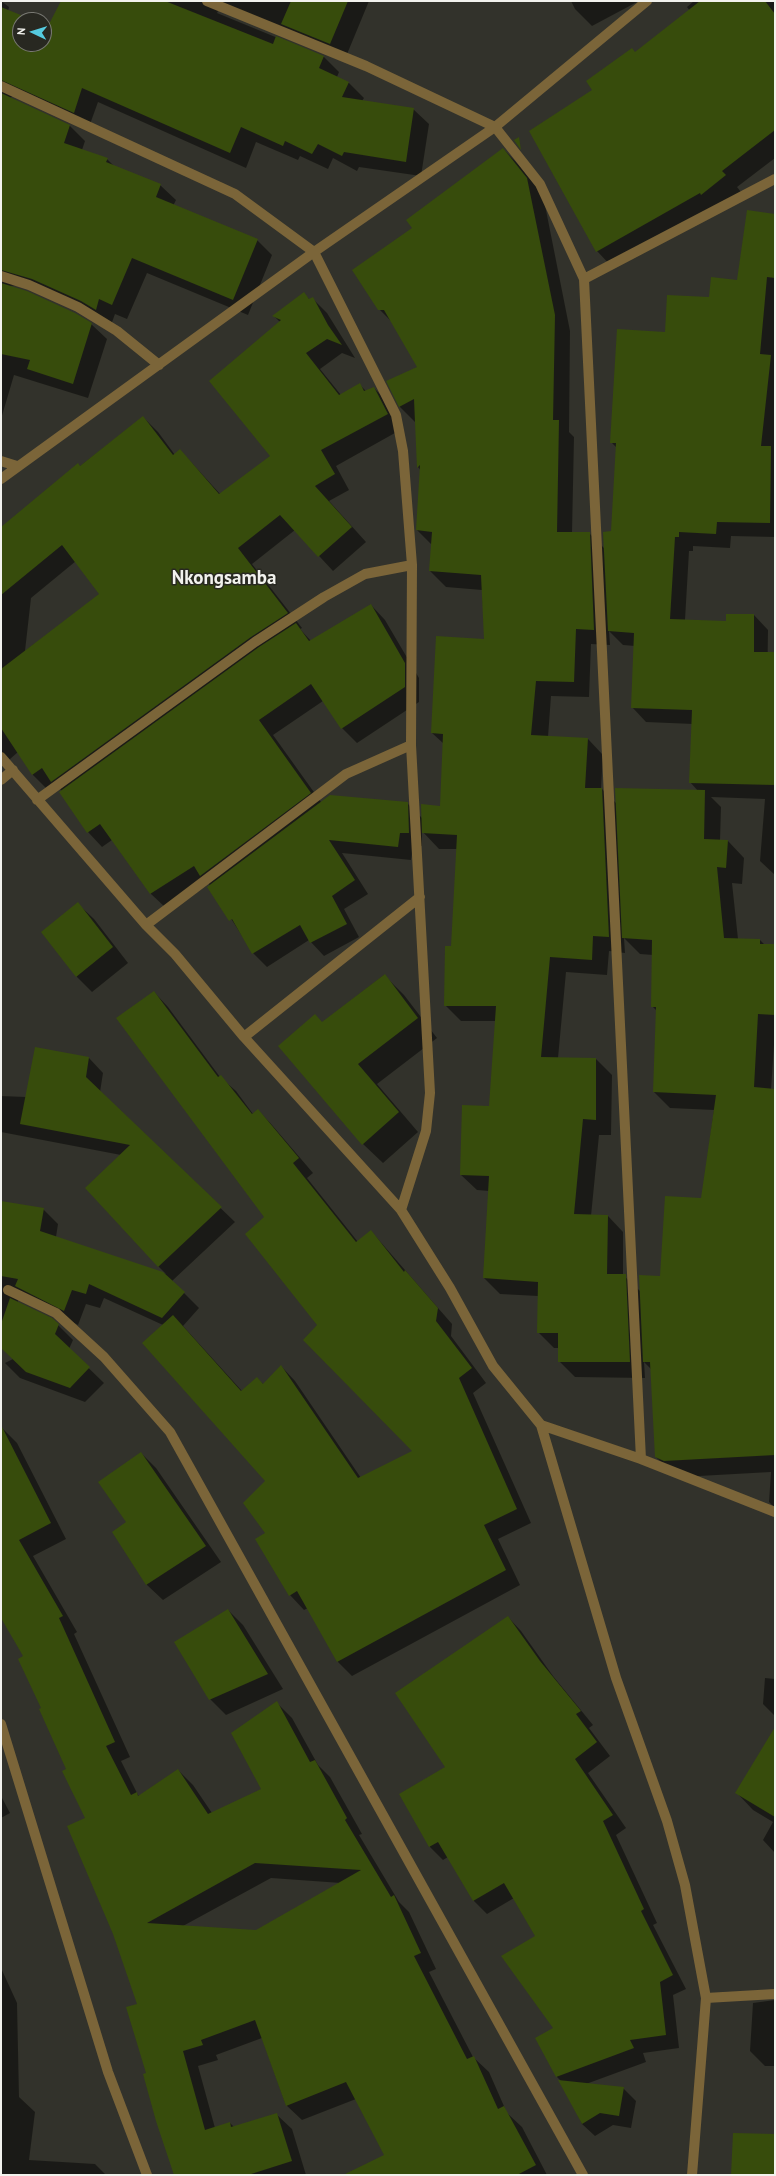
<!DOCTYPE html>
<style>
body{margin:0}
#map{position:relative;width:776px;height:2176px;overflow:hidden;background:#32322b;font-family:"PT Sans",sans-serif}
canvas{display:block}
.frame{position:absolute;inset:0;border:2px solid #f2f2ed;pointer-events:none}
.north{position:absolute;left:12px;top:12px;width:40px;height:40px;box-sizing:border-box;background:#282821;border:1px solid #797973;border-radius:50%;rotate:274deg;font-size:11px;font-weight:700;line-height:16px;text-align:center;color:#f2f2ed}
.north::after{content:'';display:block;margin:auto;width:14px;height:18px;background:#55cadf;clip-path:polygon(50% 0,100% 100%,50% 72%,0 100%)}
</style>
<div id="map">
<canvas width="776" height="2176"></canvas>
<div class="frame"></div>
<div class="north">N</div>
</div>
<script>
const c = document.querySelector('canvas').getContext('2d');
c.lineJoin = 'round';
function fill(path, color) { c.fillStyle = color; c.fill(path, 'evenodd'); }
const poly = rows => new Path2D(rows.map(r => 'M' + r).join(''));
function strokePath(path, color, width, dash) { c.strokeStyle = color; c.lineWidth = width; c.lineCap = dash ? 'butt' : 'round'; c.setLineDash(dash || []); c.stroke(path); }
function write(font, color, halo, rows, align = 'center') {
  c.font = font + ' "PT Sans",sans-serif'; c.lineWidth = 3; c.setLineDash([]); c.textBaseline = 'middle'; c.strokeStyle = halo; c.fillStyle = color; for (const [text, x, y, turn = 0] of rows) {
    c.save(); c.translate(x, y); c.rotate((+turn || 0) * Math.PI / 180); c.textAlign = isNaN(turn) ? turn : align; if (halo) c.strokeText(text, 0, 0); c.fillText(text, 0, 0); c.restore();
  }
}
const shadow = poly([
 [1,1,9,7,8,11,30,20,20,20,20,44,44,44,44,26,48,27,62,1,369,1,345,59,225,10,218,11,217,13,324,57,339,72,337,77,349,83,364,98,362,101,413,109,429,124,421,176,359,167,357,171,333,158,328,169,300,156,298,160,256,142,246,168,98,102,89,127,16,94,10,98,70,126,85,141,82,150,107,159,114,166,160,185,176,200,173,206,257,240,272,255,248,315,147,273,127,319,115,314,111,325,19,285,9,286,91,324,107,339,88,398,14,375,1,419],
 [571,1,637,1,637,2,592,26,575,9],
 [694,1,775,1,775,158,737,187,741,192,613,268,597,251,530,131,594,90,690,11,687,7],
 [503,149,519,165,543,195,570,331,569,432,574,437,572,533,589,533,604,548,612,532,617,448,612,443,666,333,710,298,738,281,775,215,775,537,731,536,730,548,693,546,693,551,689,551,685,620,727,622,754,615,768,630,767,699,775,700,775,875,760,861,765,799,711,797,721,807,720,841,728,841,744,858,742,884,732,883,738,939,760,940,765,945,775,945,775,1030,771,1090,775,1090,775,1508,769,1502,771,1472,681,1477,672,1473,656,1457,651,1369,644,1362,645,1378,575,1377,559,1361,559,1348,554,1348,538,1332,538,1296,500,1294,484,1278,489,1191,477,1190,461,1175,490,1107,496,1021,461,1021,445,1005,452,947,457,849,439,849,422,831,422,846,413,846,411,860,342,853,368,894,344,909,359,937,324,956,309,940,267,967,253,953,207,881,166,908,151,894,112,840,102,847,88,832,62,791,55,784,47,789,32,774,18,752,1,767,1,528,143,417,158,432,175,455,180,450,221,495,271,456,280,322,274,316,304,294,310,300,312,298,327,313,355,358,342,353,320,369,341,395,360,385,366,391,374,388,389,403,402,429,336,466,349,490,329,501,366,542,333,571,295,530,252,564,302,628,300,629,311,641,371,605,385,620,419,678,419,702,357,743,342,728,323,701,273,735,321,802,407,803,423,819,441,807,444,744,432,733,485,640,482,590,446,587,430,571,432,545,417,530,421,471,418,467,416,423,400,407,388,382,418,367,393,323,379,309,414,228],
 [76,561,101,594,25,651,31,598],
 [609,631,623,645,635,646,632,707,646,722,693,724,690,782,698,791,617,804,601,788,603,755,588,739,548,737,551,696,589,697,591,644,610,645],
 [624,938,640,954,653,955,652,1006,657,1011,654,1092,670,1108,714,1110,702,1199,661,1277,640,1291,623,1275,623,1232,608,1216,591,1216,599,1135,611,1135,612,1075,596,1059,558,1058,566,972,607,975,609,951,625,953],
 [78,904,94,919,128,963,92,992,76,976],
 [384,975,404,995,437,1038,377,1084,418,1132,383,1163,363,1144,280,1046,322,1023],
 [154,992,168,1007,220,1077,236,1091,253,1114,258,1110,272,1125,313,1173,307,1178,358,1242,371,1231,452,1324,451,1336,486,1383,473,1393,531,1523,498,1539,520,1585,352,1676,338,1662,308,1608,304,1610,290,1595,266,1533,266,1481,163,1325,104,1298,100,1308,86,1304,78,1325,26,1298,19,1299,17,1303,58,1325,73,1340,69,1349,104,1383,85,1402,20,1378,5,1363,13,1359,1,1347,1,1202,43,1209,58,1224,56,1237,166,1274,158,1266,121,1155,1,1132,1,1096,26,1097,89,1058,103,1073,100,1092,235,1222,172,1281,199,1308,183,1326,242,1391,257,1378,264,1385,281,1366,295,1381,361,1478,414,1451,318,1325],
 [1,1427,17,1443,66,1539,33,1556,77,1632,74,1634,130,1757,121,1761,138,1795,139,1796,178,1770,193,1785,212,1813,262,1789,277,1703,292,1718,318,1765,330,1777,362,1834,359,1835,399,1902,409,1912,436,1969,429,1972,473,2057,489,2072,507,2113,522,2127,547,2175,373,2175,385,2156,356,2099,302,2120,286,2105,262,2038,216,2055,218,2060,198,2066,215,2128,230,2123,234,2127,276,2114,292,2129,306,2175,175,2175,147,2074,139,2004,86,1818,43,1709,24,1657,1,1616],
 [271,1878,341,1883,256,1931,183,1926],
 [141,1453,156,1468,221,1562,163,1600,147,1585,113,1532,128,1523],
 [228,1610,243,1625,283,1689,226,1715,210,1699],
 [508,1617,521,1631,553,1676,593,1725,589,1728,610,1756,588,1773,626,1828,616,1835,657,1923,653,1925,686,1989,673,1995,679,2048,643,2053,646,2062,586,2084,623,2088,636,2101,631,2128,613,2125,595,2136,582,2124,562,2082,557,2077,554,2028,536,1937,514,1898,487,1914,473,1900,448,1857,443,1860,430,1847,400,1794,446,1767],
 [765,1678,775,1679,775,1716,763,1704],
 [775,1729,775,1853,763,1840,773,1822,753,1810,737,1793],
 [1,1796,10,1813,1,1818],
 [1,1968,17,2003,19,2097,35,2112,29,2160,95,2164,106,2175,1,2175],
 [775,2000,775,2066,765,2066,750,2051,753,2003]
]);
const building = poly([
 [61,1,165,1,273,44,276,36,324,56,319,68,349,82,342,97,414,108,406,162,344,152,342,156,318,144,312,154,285,141,283,146,241,127,230,153,82,88,74,113,1,80,1,7,33,20,20,20,20,44,44,44,44,24,48,26],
 [291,1,348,1,330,44,281,24],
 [700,1,765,1,775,14,775,130,722,171,726,175,701,195,700,193,596,252,529,131,592,90,586,81,632,48,635,52],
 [1,93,70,125,64,143,108,158,106,162,161,184,156,197,258,239,233,300,132,258,112,305,99,299,96,310,81,301,32,279,1,270],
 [519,137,521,150,514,140],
 [503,148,527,178,555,315,553,420,559,420,557,532,590,532,594,630,576,629,574,682,536,681,531,735,588,738,585,788,602,788,609,937,593,936,592,960,550,957,541,1057,596,1058,596,1120,583,1119,574,1214,608,1215,607,1274,626,1274,630,1362,558,1362,558,1333,537,1333,538,1282,483,1278,489,1176,460,1175,462,1105,489,1106,496,1006,444,1006,445,946,451,946,457,835,422,833,421,804,440,806,443,734,431,733,436,636,484,639,481,575,429,571,432,532,416,530,420,465,417,468,414,399,399,407,386,381,417,367,384,310,378,310,352,270,412,228,406,220],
 [747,210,775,214,775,278,767,277,760,354,771,355,761,446,771,446,770,523,717,522,716,534,679,532,679,537,675,537,670,619,726,621,726,614,754,614,754,652,775,652,775,785,689,783,692,710,631,708,634,633,608,631,603,532,611,531,616,443,610,443,617,329,665,332,667,295,709,297,711,277,737,280],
 [1,283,27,291,75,313,92,323,73,384,27,369,30,360,1,354],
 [304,292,309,299,313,297,328,325,342,345,327,339,306,353,339,395,360,383,364,391,374,387,388,414,321,450,335,474,315,486,352,527,318,557,280,515,238,548,288,613,251,637,51,782,42,768,32,775,1,728,1,669,99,594,62,545,1,595,1,527,78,463,80,466,143,416,173,455,180,449,219,494,270,456,209,381,281,320,272,316],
 [371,604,405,663,405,687,341,729,311,684,259,720,311,793,200,876,194,866,150,894,100,824,87,833,59,792,259,647,296,623,309,641],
 [615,788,705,790,704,839,728,840,726,868,717,867,724,938,760,939,760,944,775,944,775,1015,758,1014,754,1087,775,1089,775,1455,664,1461,655,1457,650,1362,643,1362,639,1275,660,1276,665,1196,701,1198,716,1095,653,1092,656,1007,651,1007,652,940,622,938],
 [330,795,408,802,409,833,400,833,398,847,329,840,355,880,332,896,347,924,310,943,300,925,252,954,232,919,229,921,207,887],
 [78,902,113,947,76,977,41,932],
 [385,974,418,1018,358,1064,399,1112,362,1145,278,1046,315,1014,322,1022],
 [154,991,218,1077,221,1075,252,1114,258,1109,299,1158,293,1163,356,1242,371,1230,404,1272,405,1270,438,1308,436,1321,472,1368,459,1378,517,1509,484,1525,506,1570,337,1662,297,1591,289,1596,255,1539,265,1533,243,1503,265,1481,142,1343,173,1315,241,1391,257,1377,263,1384,281,1365,358,1478,412,1451,303,1340,317,1325,245,1234,264,1217,116,1018],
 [35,1047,89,1057,86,1077,222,1207,158,1267,85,1188,130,1145,20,1124],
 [1,1201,44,1208,40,1231,163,1272,185,1292,162,1318,89,1284,86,1294,72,1290,64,1311,15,1286,18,1279,1,1276],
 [10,1298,52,1318,59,1324,55,1334,90,1367,70,1388,26,1372,1,1348,1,1324],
 [1,1425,51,1523,19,1540,63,1616,59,1618,115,1742,106,1746,131,1795,137,1792,138,1796,178,1769,208,1814,261,1789,231,1733,277,1701,310,1762,315,1760,347,1818,345,1820,391,1897,394,1895,421,1953,414,1956,467,2059,474,2056,498,2109,504,2106,536,2165,517,2175,343,2175,384,2155,346,2082,286,2106,255,2020,201,2040,203,2045,183,2051,205,2130,230,2122,231,2127,277,2113,292,2161,248,2175,174,2175,156,2121,143,2074,146,2073,126,2007,137,2004,113,1934,67,1826,85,1818,62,1771,66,1769,39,1709,41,1708,18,1659,23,1656,1,1618],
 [255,1863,361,1870,256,1930,147,1923],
 [141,1452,206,1546,146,1585,112,1532,126,1522,98,1482],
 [228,1609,268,1674,209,1700,174,1642],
 [508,1616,540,1661,581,1711,576,1714,597,1742,575,1759,613,1815,603,1821,644,1909,641,1911,673,1975,660,1982,666,2035,630,2040,634,2048,556,2077,535,2038,553,2028,501,1956,535,1936,504,1883,473,1901,438,1842,429,1847,399,1794,445,1767,395,1693],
 [775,1727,775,1817,735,1793],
 [558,2080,624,2087,619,2116,600,2113,582,2124],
 [733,2133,775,2134,775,2175,731,2175]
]);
const street = poly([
 [207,1,366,66,495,127,540,184,584,279,641,1459],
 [1,86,235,194,314,252,396,415,403,451,412,565,411,745,430,1093,426,1131,401,1210],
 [1,276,29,285,78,307,117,331,159,365],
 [584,279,775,179],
 [1,461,17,466],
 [1,479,314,252,495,127,647,1],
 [1,757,146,925,175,954,244,1037,401,1210,450,1288,493,1366,541,1425,616,1678,667,1821,685,1885,706,1998,692,2175],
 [1,780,13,770],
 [37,800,255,642,324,597,365,574,412,565],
 [146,925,346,774,411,745],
 [244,1037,420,897],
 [8,1290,56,1313,104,1357,170,1432,583,2175],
 [541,1425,641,1459,775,1512],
 [1,1724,108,2072,147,2175],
 [706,1998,775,1994]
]);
const townNames = [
 ["Nkongsamba",224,579]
];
fill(shadow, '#0007');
fill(building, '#374c0c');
strokePath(street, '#7b6539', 10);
write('bold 19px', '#f2f2ed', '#282821', townNames);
</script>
